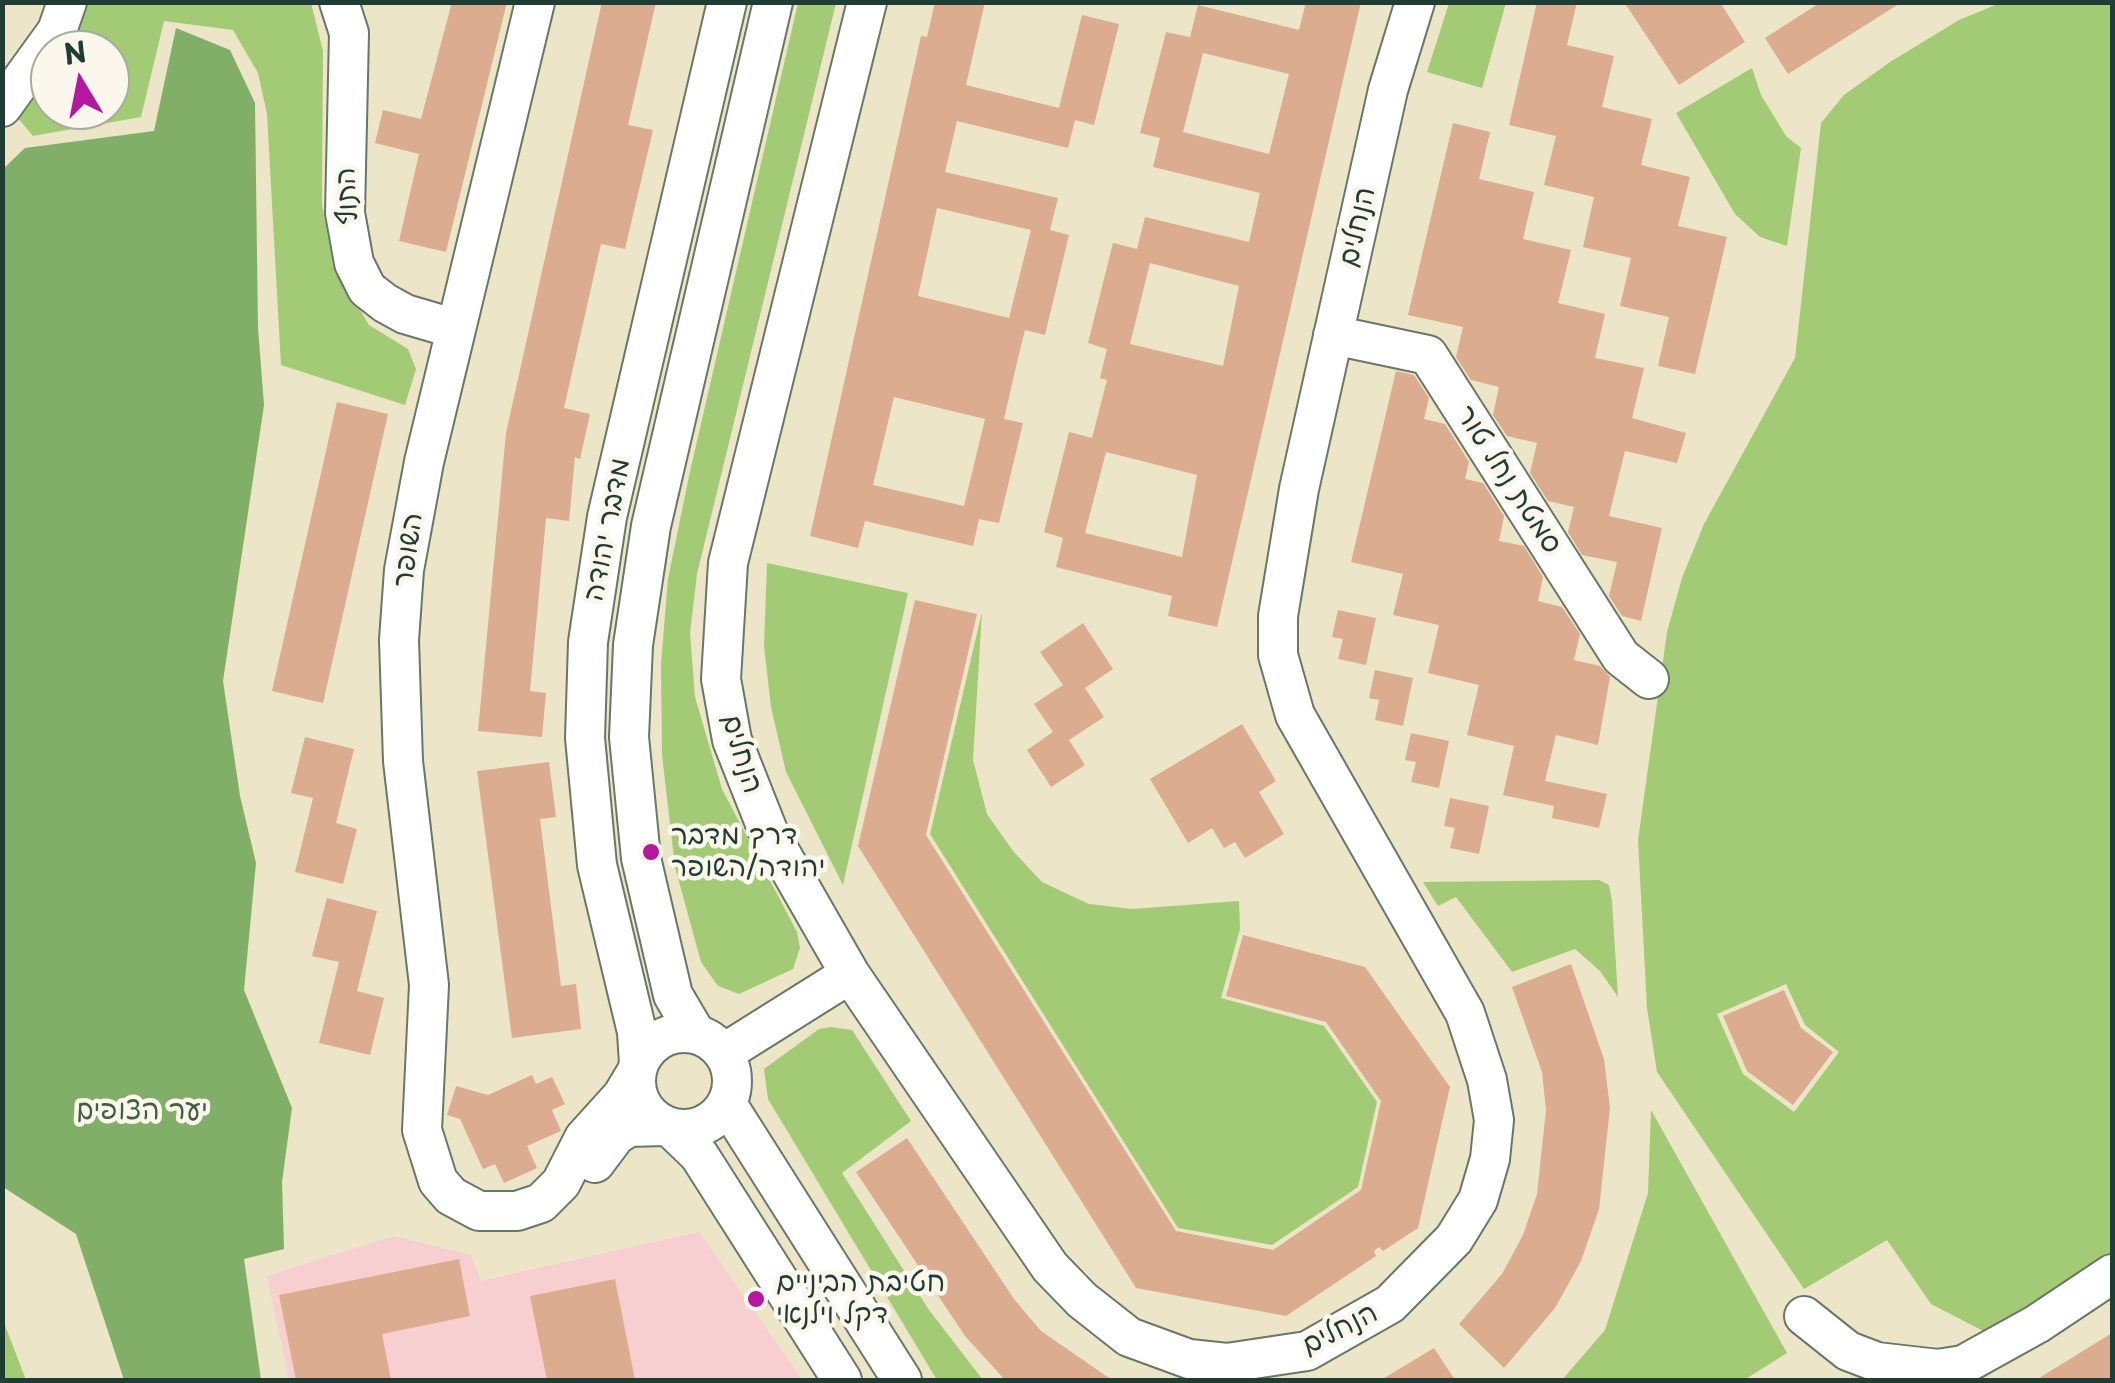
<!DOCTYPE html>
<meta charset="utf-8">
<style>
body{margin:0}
#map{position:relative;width:2115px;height:1383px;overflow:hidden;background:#ece5c7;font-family:"Playpen Sans",sans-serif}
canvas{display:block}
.frame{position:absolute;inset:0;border:5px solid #1f3d34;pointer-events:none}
.north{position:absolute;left:30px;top:30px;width:100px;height:100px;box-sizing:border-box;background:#fbf7ec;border:2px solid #a3ada2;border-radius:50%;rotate:350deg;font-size:28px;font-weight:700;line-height:40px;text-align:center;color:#1f3d34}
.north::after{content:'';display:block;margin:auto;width:35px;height:45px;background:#b5179e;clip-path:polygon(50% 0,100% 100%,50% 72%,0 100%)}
</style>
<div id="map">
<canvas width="2115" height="1383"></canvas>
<div class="frame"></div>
<div class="north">N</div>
</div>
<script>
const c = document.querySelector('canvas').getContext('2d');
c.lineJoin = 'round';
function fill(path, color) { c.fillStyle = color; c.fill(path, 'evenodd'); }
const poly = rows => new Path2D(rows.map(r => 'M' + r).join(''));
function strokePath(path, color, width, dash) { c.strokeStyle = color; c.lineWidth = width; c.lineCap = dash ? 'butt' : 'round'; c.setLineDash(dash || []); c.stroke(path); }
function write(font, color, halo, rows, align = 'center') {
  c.font = font + ' "Playpen Sans","Playpen Sans Hebrew",sans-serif'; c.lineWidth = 9; c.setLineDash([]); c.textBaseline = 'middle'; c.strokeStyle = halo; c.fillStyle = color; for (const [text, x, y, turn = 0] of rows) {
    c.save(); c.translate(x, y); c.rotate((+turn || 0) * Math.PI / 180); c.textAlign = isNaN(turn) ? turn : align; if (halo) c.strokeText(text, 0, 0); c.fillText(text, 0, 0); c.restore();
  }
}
const built = poly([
 [699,1232,801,1378,289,1380,267,1276,394,1236,471,1255,481,1281]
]);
const green = poly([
 [83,3,311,3,323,51,322,204,333,265,369,325,408,349,416,369,405,405,281,365,267,114,258,73,233,30,164,21,141,117,33,136,16,116,50,70,50,110,110,110,110,50,65,50],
 [798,3,836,3,697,574,690,633,695,697,722,789,797,932,800,948,793,969,739,994,718,986,701,962,675,867,662,755,661,664,668,579,689,476],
 [1449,3,1506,3,1482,88,1427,72],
 [2000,3,2112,3,2112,1258,1991,1335,1931,1304,1887,1240,1804,1289,1657,1072,1647,1008,1638,840,1667,632,1682,578,1704,524,1795,358,1821,123,1844,95,1890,62,1959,20],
 [1786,984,1805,1025,1839,1052,1794,1112,1743,1074,1717,1014],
 [1752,68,1761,95,1786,136,1801,148,1787,246,1760,237,1735,214,1676,113],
 [767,563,908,593,843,885,786,772,771,707,764,646],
 [982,612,973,760,987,814,1013,851,1042,882,1089,904,1132,909,1239,901,1240,929,1221,998,1324,1026,1377,1102,1358,1187,1272,1245,1178,1228,930,834],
 [1599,880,1609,885,1612,901,1618,997,1600,971,1575,949,1512,972,1456,897,1438,906,1423,882],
 [831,1027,852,1030,911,1121,842,1173,929,1310,983,1380,937,1380,768,1099,764,1069,819,1029],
 [1651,1110,1787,1353,1744,1380,1562,1380,1605,1330,1648,1193],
 [3,1320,26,1380,3,1380]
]);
const forest = poly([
 [176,28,230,50,255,103,258,328,264,405,223,681,240,796,256,863,244,990,292,1108,282,1182,284,1249,244,1259,261,1380,124,1380,76,1234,3,1187,3,169,25,148,154,131]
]);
const building = poly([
 [452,2,507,2,446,252,399,241,419,154,375,143,383,110,421,119],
 [602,2,656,2,628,125,653,130,625,249,601,244,564,408,590,414,580,459,575,457,569,521,546,518,530,691,546,693,542,737,478,731,506,433],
 [935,2,985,2,966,85,1059,108,1082,15,1119,24,1094,125,1075,120,1068,148,957,121,945,172,1058,198,1050,230,1069,235,1045,335,1025,330,1018,358,1004,419,1023,423,999,523,979,519,973,546,865,521,858,548,810,536,921,36,927,37],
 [937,208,1031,230,1009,318,918,296],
 [894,397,985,419,964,506,873,485],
 [1306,2,1361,2,1217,627,1168,616,1172,596,1056,567,1063,538,1044,532,1069,432,1092,438,1107,380,1100,378,1107,349,1088,343,1113,243,1137,249,1145,217,1249,242,1260,193,1153,167,1160,138,1140,133,1166,32,1190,37,1198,5,1299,30],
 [1203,53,1289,74,1269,154,1183,132],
 [1150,263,1239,286,1223,366,1130,344],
 [1106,452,1197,475,1182,557,1085,533],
 [1537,2,1577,2,1567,45,1614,56,1602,107,1652,119,1641,165,1690,177,1678,226,1727,237,1695,374,1658,366,1669,317,1620,306,1631,258,1583,247,1594,197,1544,185,1556,136,1509,125],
 [1624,2,1720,2,1745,42,1679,85],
 [1821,2,1902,2,1788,74,1765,38],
 [1453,123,1490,132,1479,179,1534,192,1523,239,1571,250,1558,303,1605,314,1595,358,1644,368,1632,418,1686,433,1677,463,1625,451,1609,516,1662,528,1641,621,1622,616,1609,596,1617,562,1582,555,1568,532,1574,507,1548,501,1530,473,1537,443,1507,436,1493,415,1499,387,1471,380,1456,357,1463,327,1408,315],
 [1396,371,1414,375,1429,398,1424,419,1445,424,1469,462,1465,479,1483,483,1504,516,1499,541,1524,546,1543,577,1538,601,1562,607,1580,634,1574,660,1600,666,1610,677,1598,745,1556,735,1545,781,1607,794,1599,828,1552,818,1554,806,1503,795,1514,746,1467,735,1479,685,1428,673,1439,625,1393,615,1403,574,1351,562],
 [337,402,388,414,323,703,272,691],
 [915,600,977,614,926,835,1176,1231,1273,1250,1361,1190,1381,1101,1326,1022,1226,996,1243,935,1365,967,1450,1087,1418,1228,1383,1251,1379,1247,1374,1251,1376,1256,1286,1316,1136,1288,858,846],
 [1338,610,1376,618,1366,665,1338,659,1343,639,1332,637],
 [1083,623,1113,669,1085,688,1104,717,1069,740,1085,765,1051,787,1027,750,1053,732,1034,704,1063,685,1040,652],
 [1375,670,1413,678,1403,726,1375,720,1379,700,1369,698],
 [1242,724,1276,781,1259,792,1284,834,1245,858,1235,842,1224,848,1212,828,1188,843,1150,779],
 [1411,733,1449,741,1439,788,1411,782,1416,762,1405,760],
 [305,737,354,749,336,823,357,829,343,884,295,872,313,798,291,793],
 [549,762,556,817,540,819,561,986,576,984,581,1029,512,1038,477,771],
 [1450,798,1489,806,1479,854,1450,848,1455,828,1444,826],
 [327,898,377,911,357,991,384,998,370,1055,319,1043,339,962,312,956],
 [1571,964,1604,1059,1610,1108,1599,1209,1581,1261,1555,1308,1504,1368,1459,1324,1502,1274,1523,1235,1537,1194,1546,1110,1542,1072,1512,987],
 [1784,990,1801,1028,1833,1052,1793,1105,1747,1071,1723,1016],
 [532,1075,536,1084,552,1077,565,1104,552,1110,561,1131,527,1146,537,1168,504,1183,495,1164,483,1169,460,1119,447,1115,456,1086,488,1095],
 [907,1138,1014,1299,1041,1331,1112,1380,1005,1380,965,1336,856,1172],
 [459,1259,470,1316,382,1334,391,1380,296,1380,279,1295],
 [615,1279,635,1380,547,1380,530,1296],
 [2112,1333,2112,1380,2036,1380],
 [1434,1348,1455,1380,1381,1380]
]);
const minor = poly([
 [339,2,349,33,345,213,354,263,367,289,385,303,405,314,456,329],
 [535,2,424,462,404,570,399,640,403,761,429,985,422,1130,438,1181,451,1196,479,1211,517,1211,541,1203,561,1183,584,1138,622,1096,637,1071],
 [867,2,728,563,721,679,732,740,768,831,850,974,1050,1267,1082,1300,1129,1337,1189,1359,1227,1363,1307,1351,1390,1304,1454,1239,1478,1200,1490,1159,1494,1120,1487,1080,1465,1013,1295,715,1278,655,1278,616,1299,489,1388,90,1415,2],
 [2,107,57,31,67,2],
 [1333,335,1428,355,1621,657,1649,679],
 '636 1081a48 48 0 1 1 96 0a48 48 0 1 1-96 0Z',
 [696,1034,673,995,641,858,629,737,633,645,651,526,773,2],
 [724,1053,850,974],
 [639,1064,637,1032,597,865,585,738,588,642,607,517,727,2],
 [727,1104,902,1380],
 [670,1127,699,1155,842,1380],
 [595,1163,616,1135,629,1127,664,1126],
 [1804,1316,1848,1351,1877,1362,1938,1369,1963,1365,2037,1324,2112,1274]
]);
const markers = [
 [651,852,10,"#b5179e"],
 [756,1299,10,"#b5179e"]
];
const streetNames = [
 ["התוף",348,196,-93],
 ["הנחלים",1358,227,-77],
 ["סמטת נחל טור",1508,480,57],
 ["מדבר יהודה",608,530,-79],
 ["השופר",409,550,-82],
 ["הנחלים",741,754,73],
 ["הנחלים",1340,1330,-27]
];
const poiNames = [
 ["דרך מדבר",671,836],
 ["יהודה/השופר",671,868],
 ["חטיבת הביניים",776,1283],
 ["דקל וילנאי",776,1315]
];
const parkNames = [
 ["יער הצופים",142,1111]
];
fill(built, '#f7cfd1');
fill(green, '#a3cb76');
fill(forest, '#82af67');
fill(building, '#dbac90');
strokePath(minor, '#677867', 42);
strokePath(minor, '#fff', 38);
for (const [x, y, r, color] of markers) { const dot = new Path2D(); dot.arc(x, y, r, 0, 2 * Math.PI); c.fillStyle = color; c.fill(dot); strokePath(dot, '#fbf7ec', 4); }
write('28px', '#1f3d34', '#fbf7ec', streetNames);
write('28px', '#1f3d34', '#fbf7ec', poiNames, 'left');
write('28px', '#406044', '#fbf7ec', parkNames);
</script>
